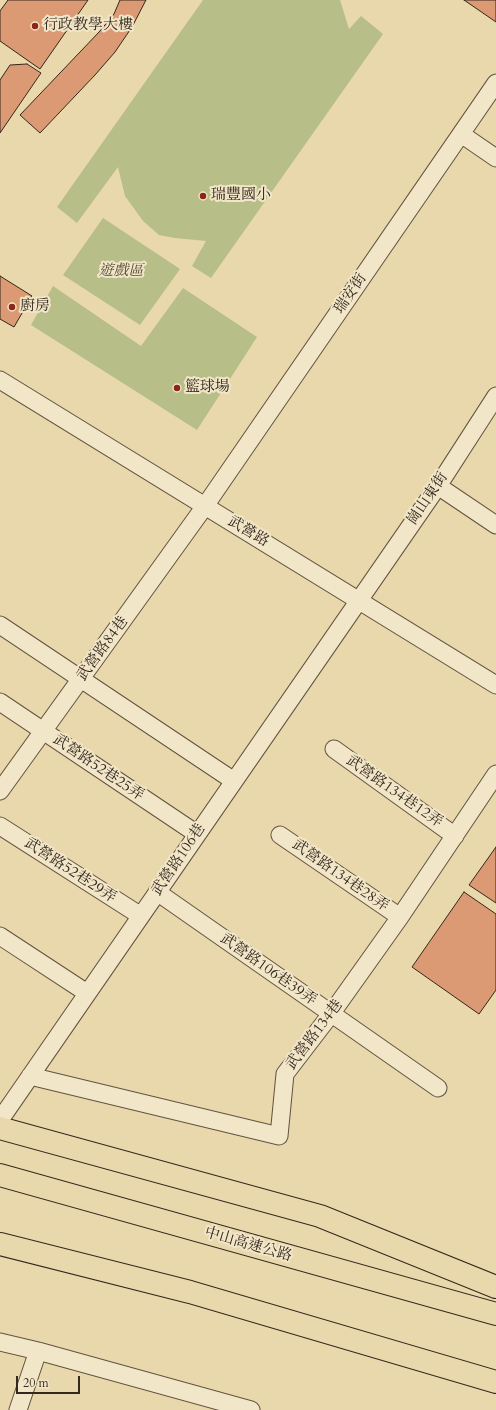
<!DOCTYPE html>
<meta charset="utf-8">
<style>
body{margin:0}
#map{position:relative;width:496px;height:1410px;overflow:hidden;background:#e9d8ab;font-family:Cardo,serif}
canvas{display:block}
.scale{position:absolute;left:16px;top:1376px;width:64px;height:18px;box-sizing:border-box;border:2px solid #35271d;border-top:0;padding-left:5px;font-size:12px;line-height:14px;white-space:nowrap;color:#35271d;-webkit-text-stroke:3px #f1e6c8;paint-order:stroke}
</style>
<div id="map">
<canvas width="496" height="1410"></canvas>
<div class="scale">20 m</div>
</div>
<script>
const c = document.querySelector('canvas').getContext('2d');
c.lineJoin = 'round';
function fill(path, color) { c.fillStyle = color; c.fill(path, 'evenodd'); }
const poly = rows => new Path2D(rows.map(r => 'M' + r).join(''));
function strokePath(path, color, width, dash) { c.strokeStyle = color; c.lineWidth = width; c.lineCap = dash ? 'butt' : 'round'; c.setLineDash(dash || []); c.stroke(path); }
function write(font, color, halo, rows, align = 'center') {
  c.font = font + ' Cardo,"Noto Serif TC",serif'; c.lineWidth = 4; c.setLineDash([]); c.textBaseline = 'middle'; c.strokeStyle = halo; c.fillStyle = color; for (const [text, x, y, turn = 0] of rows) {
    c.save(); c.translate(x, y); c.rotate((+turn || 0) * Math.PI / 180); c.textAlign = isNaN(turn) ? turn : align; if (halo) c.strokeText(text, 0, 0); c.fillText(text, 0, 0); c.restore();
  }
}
const green = poly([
 [203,0,340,0,349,29,361,16,383,34,211,278,192,266,206,241,175,238,159,235,143,221,125,196,118,167,77,223,57,207],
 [103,218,180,269,140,325,63,275],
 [53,286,141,346,183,288,257,337,197,430,31,325]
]);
const building = poly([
 [8,0,88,0,40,69,0,41,0,11,8,0],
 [120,0,146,0,132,27,115,52,95,75,40,133,20,115,100,31,114,14,120,0],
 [464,0,496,0,496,22,464,0],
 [27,64,41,73,0,133,0,80,10,65,27,64],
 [0,276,32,296,14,327,0,319,0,276],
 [496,847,496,903,469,885,496,847],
 [464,892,496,914,496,990,479,1014,412,967,464,892]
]);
const street = poly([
 [461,134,496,158],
 [0,380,496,685],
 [438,486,496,525],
 [0,625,234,781],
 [0,702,197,834],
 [334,749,455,836],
 [0,791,205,506,496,83],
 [0,826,141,916],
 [280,835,400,917],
 [157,892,438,1088],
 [0,936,87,993],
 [30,1076,279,1136,285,1074,331,1014,400,917,496,774],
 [0,1120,438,486,496,396],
 [0,1342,38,1351],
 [18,1410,38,1351,251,1410]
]);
const highway = poly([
 [0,1128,320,1216,496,1287],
 [0,1175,496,1314],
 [0,1244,190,1292,496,1382]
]);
const markers = [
 [35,26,4,"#8f2418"],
 [203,196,4,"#8f2418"],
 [12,307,4,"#8f2418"],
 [177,388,4,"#8f2418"]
];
const poiNames = [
 ["行政教學大樓",43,26],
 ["瑞豐國小",211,196],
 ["廚房",20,307],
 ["籃球場",185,388]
];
const parkNames = [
 ["遊戲區",121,272]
];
const streetNames = [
 ["瑞安街",351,294,-56],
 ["崗山東街",428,499,-56],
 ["武營路",248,532,31],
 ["武營路84巷",103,649,-54],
 ["武營路52巷25弄",98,768,34],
 ["武營路134巷12弄",394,792,35],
 ["武營路106巷",179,860,-56],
 ["武營路52巷29弄",70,871,33],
 ["武營路134巷28弄",340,876,35],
 ["武營路106巷39弄",268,970,35],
 ["武營路134巷",315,1035,-53],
 ["中山高速公路",248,1245,16]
];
fill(green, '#b7be88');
fill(building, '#db9a73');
strokePath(building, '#35271d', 1);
strokePath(street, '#625340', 19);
strokePath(highway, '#35271d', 24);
strokePath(street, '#f1e6c8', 17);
strokePath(highway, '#e9d8ab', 22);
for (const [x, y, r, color] of markers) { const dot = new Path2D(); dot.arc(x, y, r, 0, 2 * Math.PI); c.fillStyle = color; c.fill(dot); strokePath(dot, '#f1e6c8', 1.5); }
write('15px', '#35271d', '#f1e6c8', poiNames, 'left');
write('italic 15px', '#564d38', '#f1e6c8', parkNames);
write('15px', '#35271d', '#f1e6c8', streetNames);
</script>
